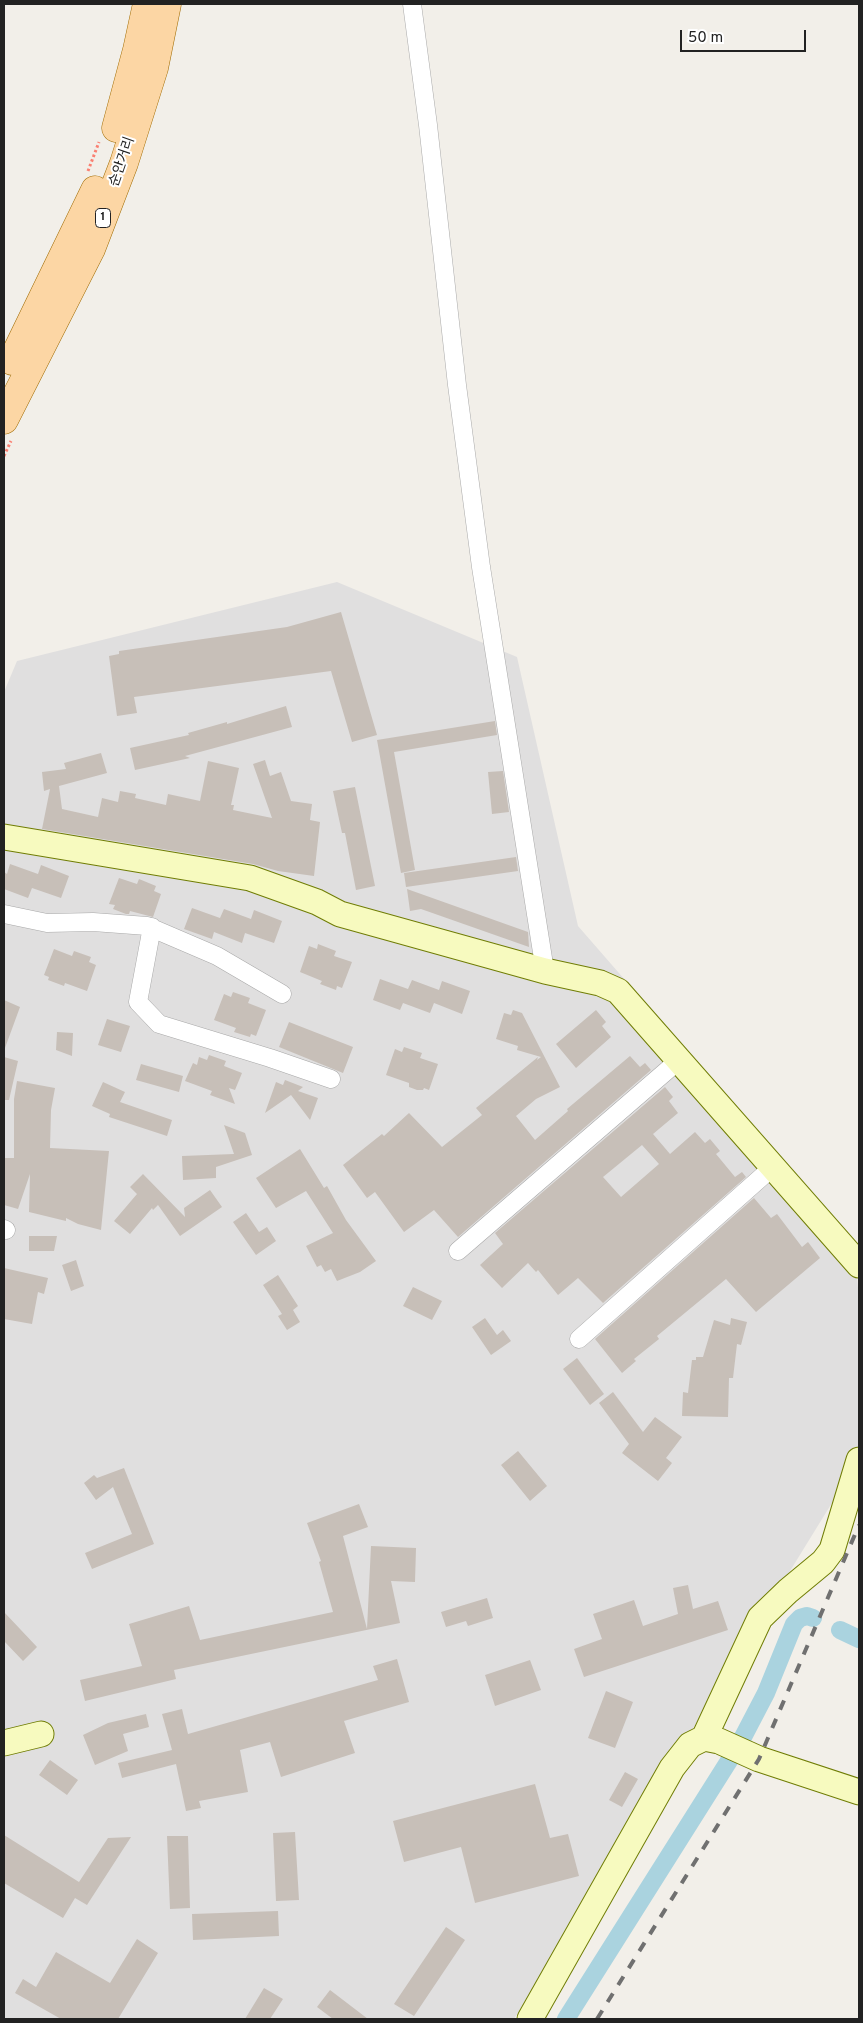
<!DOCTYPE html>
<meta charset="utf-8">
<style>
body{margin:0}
#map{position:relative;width:863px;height:2023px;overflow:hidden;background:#f2efe9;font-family:Overpass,sans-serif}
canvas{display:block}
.frame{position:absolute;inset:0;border:5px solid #222;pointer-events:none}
.scale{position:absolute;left:680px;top:30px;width:126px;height:22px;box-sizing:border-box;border:2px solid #222;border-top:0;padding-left:6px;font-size:15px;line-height:18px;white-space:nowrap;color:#222;-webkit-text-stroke:4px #fff;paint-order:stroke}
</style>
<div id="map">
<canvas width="863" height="2023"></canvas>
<div class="frame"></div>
<div class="scale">50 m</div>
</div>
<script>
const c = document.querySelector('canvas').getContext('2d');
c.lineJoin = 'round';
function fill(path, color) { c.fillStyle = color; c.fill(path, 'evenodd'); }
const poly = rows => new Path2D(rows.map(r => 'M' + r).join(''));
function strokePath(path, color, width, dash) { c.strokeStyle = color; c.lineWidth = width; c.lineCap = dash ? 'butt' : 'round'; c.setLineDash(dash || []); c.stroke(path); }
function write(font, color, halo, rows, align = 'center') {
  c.font = font + ' Overpass,"Noto Sans KR",sans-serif'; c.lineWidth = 4; c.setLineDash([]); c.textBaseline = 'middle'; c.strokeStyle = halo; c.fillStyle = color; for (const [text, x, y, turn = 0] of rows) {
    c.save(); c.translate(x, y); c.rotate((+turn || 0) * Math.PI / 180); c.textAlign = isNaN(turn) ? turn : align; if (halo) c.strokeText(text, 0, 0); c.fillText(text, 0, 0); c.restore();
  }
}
const residential = poly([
 [337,582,517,657,578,926,854,1243,859,1299,859,1459,514,2019,4,2019,4,692,17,661]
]);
const canal = poly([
 [840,1630,859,1639],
 [742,1739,766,1693,794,1624,800,1618,807,1616,813,1618],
 [566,2019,732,1756]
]);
const building = poly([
 [341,612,377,735,352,742,331,671,134,697,137,713,117,716,109,656,119,654,119,651,287,627],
 [286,706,292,727,185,756,190,758,135,770,130,748,189,735,188,733,227,722,227,724],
 [495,721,497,735,394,752,415,870,401,873,377,740],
 [101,753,107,773,59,786,62,809,98,817,102,798,118,802,120,791,136,794,135,798,166,805,168,794,200,801,208,761,239,768,231,805,234,805,233,810,272,818,253,764,265,760,270,776,281,772,291,801,312,804,310,820,320,822,314,876,278,871,253,864,42,829,50,789,44,791,42,772,66,769,64,763],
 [503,771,509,812,492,814,488,772],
 [355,787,375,886,356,890,345,833,342,833,333,791],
 [516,857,518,871,406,887,404,873],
 [10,864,38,874,41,865,69,876,61,898,32,888,28,898,4,889,4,872,7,874],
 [119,878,137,884,139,879,156,886,154,891,161,894,153,917,130,911,129,914,126,914,113,909,115,905,109,904],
 [407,889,528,932,529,947,421,909,410,911],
 [192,908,220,918,224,909,251,919,254,910,282,921,274,943,245,933,242,943,214,932,212,939,184,929],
 [318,944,336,951,334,956,352,962,342,988,337,986,336,990,320,984,322,981,300,972,309,946,317,949],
 [54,949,72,956,74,951,91,957,89,962,96,965,87,991,65,983,64,986,48,980,49,977,44,975],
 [380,979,408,989,412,980,439,990,442,981,470,991,462,1014,434,1003,430,1013,403,1003,400,1010,373,1000],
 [233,992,250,998,248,1003,266,1010,256,1036,251,1034,250,1037,234,1032,236,1028,214,1020,224,994,231,997],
 [4,1000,20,1007,5,1048,4,1048],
 [513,1010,522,1013,560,1087,536,1099,516,1116,535,1140,568,1111,567,1109,630,1056,640,1067,645,1063,651,1070,458,1237,434,1210,404,1232,375,1192,367,1198,343,1165,382,1134,384,1136,409,1113,442,1147,482,1115,476,1108,538,1057,537,1060,541,1057,517,1050,518,1046,496,1039,504,1013,511,1015],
 [596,1010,606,1022,602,1026,611,1037,576,1068,556,1044],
 [107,1019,130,1026,121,1052,98,1045],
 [289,1022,353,1047,343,1073,279,1047],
 [57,1032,73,1033,72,1056,56,1050],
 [404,1047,422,1053,420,1058,438,1064,429,1090,424,1088,423,1090,417,1090,409,1087,409,1083,386,1075,395,1049,402,1052],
 [209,1055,226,1061,224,1066,242,1073,235,1090,229,1088,235,1104,210,1095,212,1091,185,1081,193,1063,197,1065,199,1057,207,1060],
 [4,1057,18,1061,9,1100,4,1100],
 [141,1064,183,1076,179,1092,136,1080],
 [285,1080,303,1087,298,1091,318,1098,310,1120,291,1095,265,1113,276,1082,283,1085],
 [17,1081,55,1088,51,1110,50,1148,109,1151,101,1230,78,1224,66,1218,66,1221,29,1212,30,1174,18,1209,4,1205,4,1158,14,1158,14,1099],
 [103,1082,125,1092,120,1102,172,1120,167,1136,109,1117,110,1114,92,1106],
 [665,1087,673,1097,669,1101,678,1113,653,1134,670,1154,695,1132,705,1143,710,1139,720,1151,716,1154,735,1177,742,1172,746,1177,603,1303,578,1278,558,1295,538,1270,536,1272,528,1263,502,1288,480,1265,503,1244,495,1233],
 [642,1145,659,1164,621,1197,603,1177],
 [224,1125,245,1133,252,1155,216,1167,216,1178,183,1180,182,1156,234,1154],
 [300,1149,324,1188,327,1186,346,1220,376,1261,360,1272,337,1281,331,1269,325,1272,321,1265,317,1267,306,1246,333,1233,306,1191,276,1208,256,1178],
 [143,1174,185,1217,184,1208,210,1190,222,1207,180,1236,158,1205,153,1210,152,1208,130,1234,114,1221,137,1194,130,1187],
 [754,1198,771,1218,777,1214,802,1247,808,1242,820,1258,756,1312,726,1279,657,1336,659,1339,634,1359,636,1361,622,1373,595,1339],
 [246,1213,259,1232,267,1227,276,1241,256,1255,233,1222],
 [29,1236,57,1236,54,1251,29,1251],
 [76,1260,84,1286,71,1291,62,1265],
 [4,1268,48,1278,44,1294,38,1292,32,1324,4,1319],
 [278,1275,298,1306,293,1310,300,1322,287,1330,278,1316,282,1314,263,1285],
 [413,1287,442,1301,432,1320,403,1306],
 [485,1318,497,1335,503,1330,511,1341,491,1355,472,1327],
 [731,1318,747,1322,741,1345,737,1344,733,1378,729,1378,728,1417,682,1416,683,1392,688,1393,692,1360,696,1360,696,1357,703,1357,714,1320,730,1325],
 [577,1358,604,1394,590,1405,563,1369],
 [613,1392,643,1432,655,1417,682,1437,666,1458,672,1463,658,1481,622,1453,629,1444,599,1403],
 [518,1451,547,1486,530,1501,501,1465],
 [124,1468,154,1544,92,1569,85,1553,132,1534,113,1487,96,1500,84,1483,94,1475,97,1478],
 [359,1504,368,1527,343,1536,367,1629,371,1546,416,1548,415,1582,391,1581,400,1623,174,1670,176,1679,85,1701,80,1680,142,1666,129,1624,189,1606,200,1640,333,1612,319,1562,321,1561,307,1523],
 [688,1585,693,1609,718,1601,728,1630,584,1677,574,1649,602,1639,593,1614,634,1600,643,1626,678,1614,673,1588],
 [487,1598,493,1618,468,1626,466,1621,446,1627,441,1612],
 [4,1612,37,1647,23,1661,4,1641],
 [397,1659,409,1702,344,1721,355,1753,281,1777,270,1742,240,1750,248,1792,199,1801,201,1808,186,1811,176,1764,122,1778,118,1763,172,1750,162,1714,182,1709,188,1734,378,1680,373,1666],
 [530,1660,541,1690,495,1706,485,1675],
 [606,1691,633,1702,615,1748,588,1738],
 [146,1714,149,1727,123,1734,128,1751,95,1765,83,1735,108,1723],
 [50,1760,78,1780,67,1795,39,1775],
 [625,1772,638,1779,622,1807,609,1800],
 [535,1784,550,1838,568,1834,579,1876,475,1903,461,1847,404,1862,393,1821],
 [295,1832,299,1900,276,1901,273,1833],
 [4,1835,79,1882,108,1838,131,1837,87,1905,75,1898,63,1918,4,1883],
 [167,1836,188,1836,190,1908,170,1909],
 [278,1911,279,1936,193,1940,192,1914],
 [446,1927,465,1940,414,2016,394,2004],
 [137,1939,158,1953,118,2019,61,2019,15,1993,23,1979,36,1987,56,1952,110,1983],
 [264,1988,283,1999,270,2019,245,2019],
 [330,1990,368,2019,333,2019,317,2007]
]);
const path = poly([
 [88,171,99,142],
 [4,456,11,441]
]);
const street = poly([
 [412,4,428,125,457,385,481,567,545,971],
 [4,914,47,923,93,922,147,926,217,956,282,994],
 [152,927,138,1002,159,1024,270,1058,331,1079],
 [4,1229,6,1230],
 [458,1251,678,1061],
 [579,1339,774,1166]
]);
const secondary = poly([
 [4,837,250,878,317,902,340,914,545,971,600,983,618,991,859,1265],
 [704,1738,760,1618,788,1591,823,1562,832,1550,859,1460],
 [4,1743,41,1734],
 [530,2019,672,1768,690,1745,704,1738,719,1741,759,1759,859,1792]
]);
const primary = poly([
 [116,128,137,50,147,4],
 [12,361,95,190],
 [4,420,91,249,124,163,154,68,167,4]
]);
const rail = poly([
 [597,2019,759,1759,859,1525]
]);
const shields = [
 [103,218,15]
];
const shieldNames = [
 ["1",103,218]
];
const streetNames = [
 ["순안거리",123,162,-71]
];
fill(residential, '#e0dfdf');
strokePath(canal, '#aad3df', 18);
fill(building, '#c7bfb8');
strokePath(street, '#a9a9a9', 19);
strokePath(secondary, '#707d05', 27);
strokePath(primary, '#a06b00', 29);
strokePath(path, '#fa8072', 3, [2.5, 2.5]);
strokePath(street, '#fff', 18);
strokePath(secondary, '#f7fabf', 25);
strokePath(primary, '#fcd6a4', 28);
strokePath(rail, '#707070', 4, [10, 10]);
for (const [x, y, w] of shields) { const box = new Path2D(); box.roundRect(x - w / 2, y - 9.5, w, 19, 4); c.fillStyle = '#fff'; c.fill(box); strokePath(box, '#222', 1); }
write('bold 12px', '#222', null, shieldNames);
write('14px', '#222', '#fff', streetNames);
</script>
